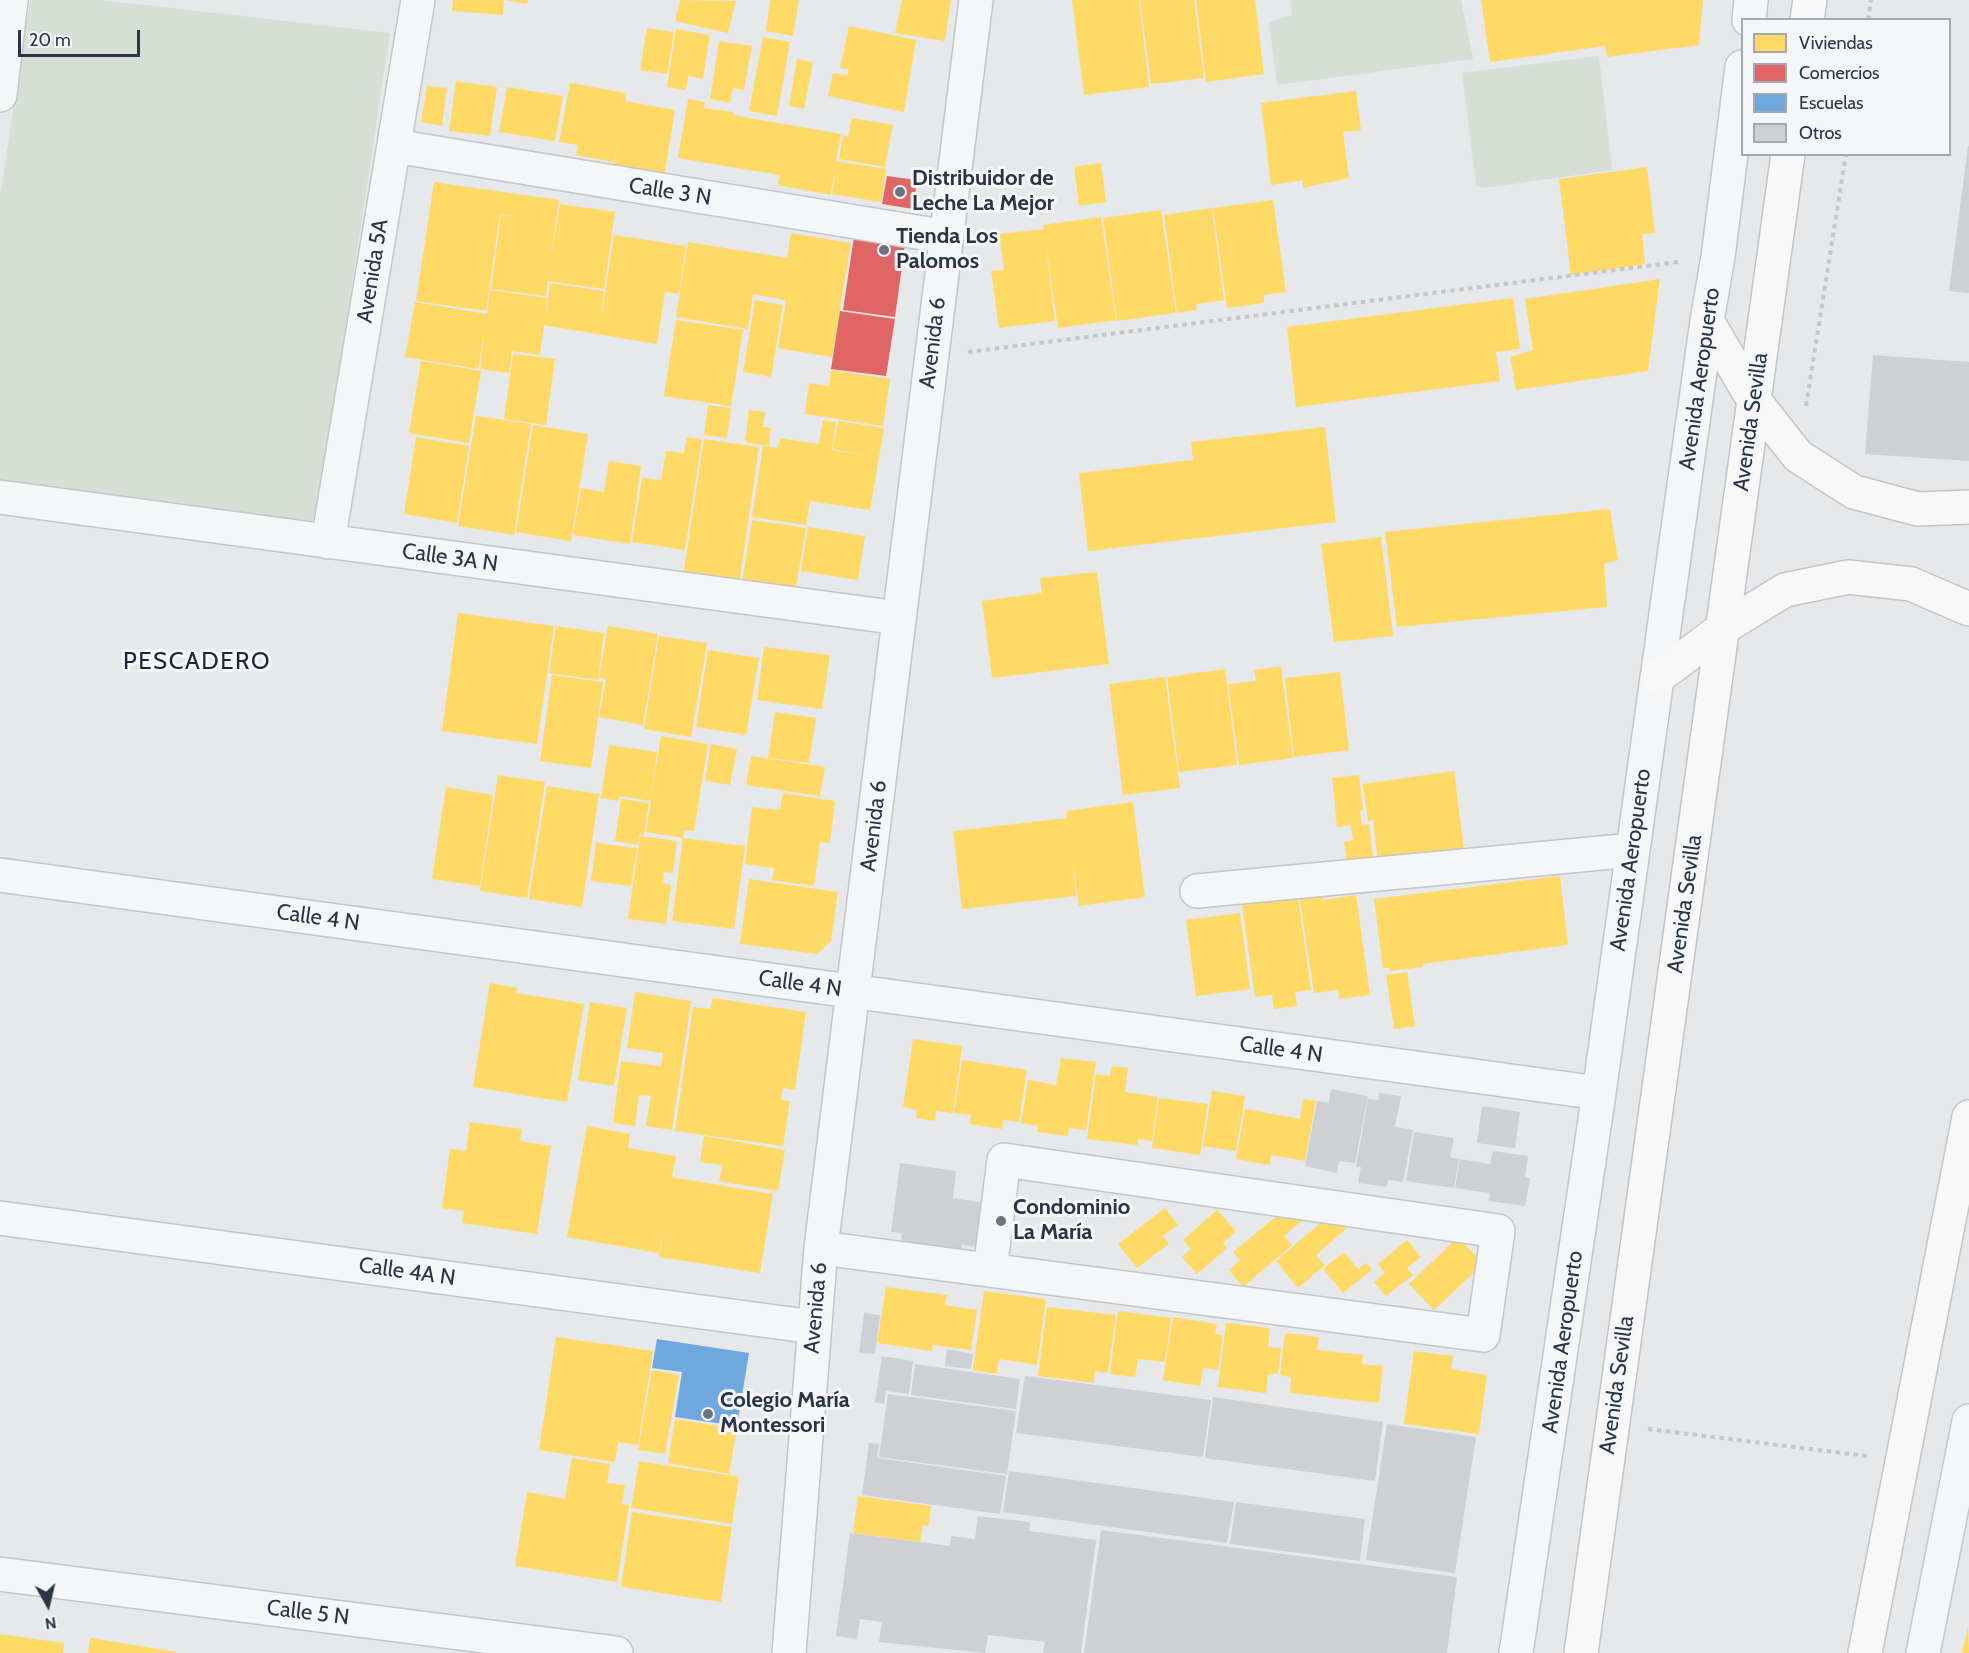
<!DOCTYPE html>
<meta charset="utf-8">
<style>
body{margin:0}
#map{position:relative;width:1969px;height:1653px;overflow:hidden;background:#e6e8ea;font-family:Cabin,sans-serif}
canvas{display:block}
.legend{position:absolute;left:1741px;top:18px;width:210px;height:138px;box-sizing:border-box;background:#f4f6f9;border:2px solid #a4a8b1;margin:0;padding:8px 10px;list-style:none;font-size:18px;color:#2b3445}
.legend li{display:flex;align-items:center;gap:12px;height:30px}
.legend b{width:30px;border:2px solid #a4a8b1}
.north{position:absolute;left:18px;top:1575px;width:60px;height:60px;-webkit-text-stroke:4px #f4f6f9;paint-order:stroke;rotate:172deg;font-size:16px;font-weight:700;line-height:24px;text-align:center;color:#2b3445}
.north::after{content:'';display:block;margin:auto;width:21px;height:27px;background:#2b3445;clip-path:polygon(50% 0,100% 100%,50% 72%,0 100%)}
.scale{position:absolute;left:18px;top:30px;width:122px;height:27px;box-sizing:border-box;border:3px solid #2b3445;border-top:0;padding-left:8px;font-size:18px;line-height:21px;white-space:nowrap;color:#2b3445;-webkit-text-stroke:4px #f4f6f9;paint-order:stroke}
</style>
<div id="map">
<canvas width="1969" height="1653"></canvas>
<ul class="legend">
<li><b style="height:16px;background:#ffd966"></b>Viviendas</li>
<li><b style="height:16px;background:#e06666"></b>Comercios</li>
<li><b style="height:16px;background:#6fa8dc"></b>Escuelas</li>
<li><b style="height:16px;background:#ced0d3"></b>Otros</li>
</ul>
<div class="north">N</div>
<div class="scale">20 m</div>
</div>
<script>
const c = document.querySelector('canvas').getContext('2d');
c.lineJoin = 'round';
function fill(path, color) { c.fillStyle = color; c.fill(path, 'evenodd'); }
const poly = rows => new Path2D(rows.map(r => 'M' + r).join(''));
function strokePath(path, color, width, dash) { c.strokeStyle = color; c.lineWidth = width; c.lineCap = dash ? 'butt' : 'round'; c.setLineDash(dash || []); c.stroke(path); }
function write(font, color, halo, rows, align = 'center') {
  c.font = font + ' Cabin,sans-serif'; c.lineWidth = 6; c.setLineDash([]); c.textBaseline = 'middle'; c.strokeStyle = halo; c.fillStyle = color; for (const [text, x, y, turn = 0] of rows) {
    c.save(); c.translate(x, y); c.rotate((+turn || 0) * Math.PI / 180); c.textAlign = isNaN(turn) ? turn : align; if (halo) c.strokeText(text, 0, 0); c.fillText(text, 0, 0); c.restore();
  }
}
const green = poly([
 [30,0,101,0,390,33,316,523,0,480,0,197],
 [1290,0,1461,0,1473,59,1277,85,1269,22,1292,15],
 [1599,56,1612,170,1485,188,1476,186,1462,73]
]);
const homes = poly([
 [453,0,504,0,503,15,452,11],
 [505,0,528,0,527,4],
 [680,0,736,1,728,33,675,21],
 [770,0,799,0,793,36,766,31],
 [902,0,951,0,945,41,895,33],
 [1072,0,1139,0,1149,87,1084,95],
 [1140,0,1194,0,1204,78,1151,84],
 [1196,0,1255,0,1264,74,1206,82],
 [1481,0,1703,0,1699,45,1607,57,1605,46,1490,62],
 [849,26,916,40,904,112,828,96,833,73,847,75,849,69,840,68],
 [647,28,674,32,667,74,640,70],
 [676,29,710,35,703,79,688,76,686,90,667,87],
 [763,37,790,42,777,116,749,111],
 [719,41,752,46,744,90,733,88,730,103,710,99],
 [797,59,813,62,804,109,789,106],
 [456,81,497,87,490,136,449,131],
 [570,83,626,93,625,101,675,110,664,178,613,170,619,136,614,162,576,155,578,145,559,142],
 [427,86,447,88,442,126,421,122],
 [507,87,563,96,555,141,499,132],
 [1356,91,1361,130,1343,132,1349,178,1303,188,1303,180,1271,185,1261,103],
 [688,99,705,102,704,108,733,112,733,115,841,134,836,161,886,169,881,202,832,194,836,169,830,195,778,185,780,175,678,158],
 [852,118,893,125,885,167,839,159,843,135,848,137],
 [1101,163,1106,202,1079,206,1074,167],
 [1647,167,1655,233,1642,234,1645,264,1571,275,1559,179],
 [434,182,559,200,550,264,560,204,615,212,604,289,548,281,546,296,491,289,501,215,517,217,500,214,486,311,416,301],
 [1273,200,1286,292,1264,295,1264,303,1227,308,1213,208],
 [1212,208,1224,300,1196,304,1197,310,1177,313,1164,215],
 [1161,210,1176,313,1117,321,1103,218],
 [1101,217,1116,320,1058,328,1045,238,1055,321,999,328,991,271,1004,270,999,234,1044,229,1043,225],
 [791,233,851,243,832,357,778,348,786,301,780,299,753,294,748,329,676,317,688,242,787,258],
 [614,235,686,246,679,294,665,292,657,344,544,325,540,355,512,351,509,373,480,369,485,329,478,369,405,357,415,302,487,314,490,290,547,298,546,315,550,283,604,291,601,320],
 [1660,279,1648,371,1516,390,1510,357,1533,350,1525,299],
 [1513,298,1520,349,1496,352,1500,381,1296,407,1287,327],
 [755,300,783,305,771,377,743,372],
 [676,320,743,330,731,406,664,396],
 [513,354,555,359,546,425,504,419],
 [421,361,481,371,469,443,409,433],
 [831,370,890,379,883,426,805,414,809,383,829,386],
 [708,405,731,408,727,438,704,435],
 [749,410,765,412,763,427,771,428,769,446,745,442],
 [476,416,531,424,514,535,458,526],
 [823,420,836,422,832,450,870,456,833,449,838,421,884,428,870,510,810,501,806,525,752,517,763,446,778,448,780,438,819,444],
 [533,425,588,434,571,541,516,532],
 [1325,427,1336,522,1088,551,1079,473,1193,460,1191,442],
 [416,437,469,446,457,523,404,514],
 [687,437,702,439,685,550,632,542,642,478,661,480,666,451,684,453],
 [704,439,759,447,739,585,683,577],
 [609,461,641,466,630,544,573,535,581,488,604,492],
 [1610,509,1618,560,1604,564,1607,607,1397,627,1385,532],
 [752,520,806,528,795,593,742,584],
 [808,527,865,536,858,580,801,571],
 [1381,537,1393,636,1334,642,1321,544],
 [1097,572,1109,664,992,678,982,601,1042,593,1040,578],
 [458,613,554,626,537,744,442,731],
 [556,626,604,633,598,680,549,673],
 [608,626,658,634,643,725,599,717,606,679,599,678],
 [659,636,707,643,691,737,644,729],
 [764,647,830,655,822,709,757,700],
 [708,650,759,658,746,735,696,727],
 [1281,666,1293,758,1239,765,1228,684,1256,681,1254,670],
 [1225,669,1237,765,1179,772,1167,677],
 [1340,672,1349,750,1294,757,1285,678],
 [552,675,603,682,591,768,540,761],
 [1165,677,1180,788,1123,795,1109,684],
 [775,712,816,718,809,763,768,758],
 [661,736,708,744,694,831,684,830,683,838,646,832,651,801,619,796,618,801,601,798,609,745,657,752,651,798],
 [711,744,737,749,730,785,705,781],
 [751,756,825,767,820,796,746,785],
 [1454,771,1464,850,1378,861,1373,820,1368,821,1363,784],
 [498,775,545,782,527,898,480,891],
 [1359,775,1363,810,1360,811,1362,825,1369,824,1373,858,1347,862,1344,842,1353,840,1351,825,1337,827,1332,778],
 [547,786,599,794,582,907,529,899],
 [446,787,493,795,480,886,432,879],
 [783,793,835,801,830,843,820,842,814,886,772,880,774,868,745,864,752,807,780,810],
 [621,799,649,803,644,835,639,834,638,845,615,841],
 [1133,802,1145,897,1079,906,1073,863,1076,896,962,909,953,831,1067,818,1066,811],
 [640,836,677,841,673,873,664,872,663,883,671,885,666,924,628,919],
 [683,838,745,846,734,929,672,921],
 [596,843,637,848,631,886,591,881],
 [1560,876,1568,945,1422,964,1423,967,1390,971,1389,968,1383,968,1374,899],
 [749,879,838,892,831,941,817,954,740,944],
 [1321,885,1323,900,1356,895,1370,995,1339,999,1338,990,1314,993,1298,888],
 [1298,897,1311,990,1295,992,1297,1006,1274,1009,1272,995,1255,997,1242,905],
 [1240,913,1250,989,1196,996,1186,920],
 [1407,972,1415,1026,1394,1029,1386,975],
 [490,983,517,988,516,993,584,1004,567,1102,473,1087],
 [635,992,691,1001,672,1130,646,1126,651,1096,639,1095,635,1126,613,1123,621,1061,661,1066,663,1053,627,1048],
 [713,998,806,1012,795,1090,783,1088,781,1100,790,1101,783,1146,675,1131,693,1007,710,1009],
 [590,1002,627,1008,614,1086,578,1080],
 [913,1039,962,1046,953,1113,936,1111,935,1121,916,1118,917,1110,903,1107],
 [1061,1058,1096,1062,1086,1130,1069,1128,1068,1136,1037,1132,1038,1126,1021,1123,1028,1080,1056,1085],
 [962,1060,1027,1070,1019,1122,1003,1120,1002,1129,970,1124,971,1115,954,1113],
 [1112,1066,1128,1068,1125,1092,1158,1097,1152,1141,1138,1139,1138,1145,1087,1139,1096,1074,1110,1076],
 [1212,1091,1245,1096,1236,1151,1203,1146],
 [1159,1098,1208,1104,1200,1155,1152,1148],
 [1303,1099,1316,1101,1305,1161,1271,1155,1270,1165,1236,1159,1245,1109,1300,1119],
 [470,1122,522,1129,520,1141,551,1146,537,1234,462,1223,464,1211,442,1208,450,1149,466,1151],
 [587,1126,630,1134,628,1148,676,1156,672,1177,773,1194,760,1273,659,1257,664,1228,659,1253,567,1237],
 [704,1136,785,1150,778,1191,719,1181,722,1165,700,1162],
 [1165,1208,1178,1225,1163,1236,1169,1244,1137,1268,1118,1244],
 [1217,1210,1236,1231,1223,1243,1227,1248,1197,1274,1182,1257,1191,1249,1183,1240],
 [1282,1212,1305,1218,1284,1236,1292,1245,1243,1287,1229,1270,1240,1260,1233,1252],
 [1323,1221,1348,1227,1316,1255,1325,1265,1298,1288,1276,1261],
 [1458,1237,1483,1264,1434,1310,1409,1284],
 [1407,1240,1421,1257,1407,1268,1413,1275,1386,1296,1374,1282,1385,1273,1378,1264],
 [1344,1252,1358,1269,1366,1263,1372,1270,1343,1293,1323,1269],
 [886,1287,947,1295,945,1305,977,1310,971,1350,933,1345,932,1351,877,1343],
 [984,1291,1046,1299,1037,1365,999,1359,997,1374,973,1370],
 [1047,1307,1116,1315,1108,1373,1095,1371,1094,1383,1038,1376],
 [1118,1311,1171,1318,1165,1362,1138,1359,1135,1377,1110,1374],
 [1173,1317,1217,1324,1215,1334,1223,1335,1218,1370,1203,1368,1200,1386,1163,1380],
 [1226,1323,1270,1328,1268,1347,1281,1348,1278,1374,1268,1374,1266,1393,1218,1387],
 [1285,1333,1319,1337,1317,1350,1363,1355,1362,1364,1383,1366,1379,1403,1290,1393,1291,1377,1280,1375],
 [556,1337,653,1351,638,1445,618,1442,615,1462,539,1450],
 [1414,1351,1453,1356,1451,1369,1487,1375,1479,1434,1404,1424],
 [652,1370,679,1375,665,1454,638,1450],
 [675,1419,737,1429,729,1474,668,1463],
 [572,1458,610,1464,607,1483,625,1485,622,1504,629,1505,617,1582,515,1566,527,1492,565,1499],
 [639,1461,739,1477,732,1524,631,1508],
 [858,1496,931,1506,929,1526,923,1525,920,1542,853,1533],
 [632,1512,732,1527,721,1602,621,1587],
 [1968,1626,1969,1653,1962,1653],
 [0,1634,64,1643,63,1653,0,1653],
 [90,1638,176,1652,176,1653,88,1653]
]);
const shops = poly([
 [887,176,917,180,913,209,882,204],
 [854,237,905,244,895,317,843,310],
 [840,311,895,319,886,376,831,369]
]);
const schools = poly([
 [657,1339,749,1353,737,1426,675,1417,682,1372,652,1368]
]);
const building = poly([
 [1968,146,1969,146,1969,293,1949,291],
 [1873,355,1969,362,1969,461,1865,454],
 [1331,1089,1368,1096,1355,1163,1339,1161,1337,1173,1305,1166,1317,1101,1329,1103],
 [1379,1093,1401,1096,1395,1127,1413,1130,1403,1182,1388,1180,1387,1187,1358,1183,1361,1167,1356,1167,1368,1099,1378,1100],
 [1482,1106,1520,1112,1515,1148,1477,1143],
 [1414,1132,1454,1138,1450,1157,1459,1159,1454,1188,1406,1181],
 [1493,1151,1528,1156,1525,1177,1530,1178,1525,1206,1489,1201,1490,1193,1455,1188,1460,1159,1490,1164],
 [900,1163,956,1171,953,1198,984,1203,978,1247,962,1245,961,1250,901,1241,902,1233,891,1232],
 [864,1313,880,1315,875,1354,859,1353],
 [947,1349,973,1354,971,1369,945,1366],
 [882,1356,913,1361,909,1394,886,1391,884,1404,875,1402],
 [915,1364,1020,1379,1016,1409,911,1395],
 [1025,1376,1211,1400,1203,1457,1016,1433],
 [888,1394,1016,1411,1007,1474,879,1457],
 [1213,1397,1383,1422,1375,1481,1205,1458],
 [1387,1424,1476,1437,1455,1573,1366,1560],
 [869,1443,879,1444,877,1458,1006,1476,1000,1514,862,1495],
 [1009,1471,1234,1502,1227,1543,1003,1512],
 [1236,1502,1365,1519,1360,1561,1230,1544],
 [978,1516,1030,1522,1029,1531,1096,1540,1081,1653,1043,1653,1045,1642,988,1635,985,1653,879,1642,882,1622,860,1619,857,1639,836,1636,850,1533,950,1546,951,1536,975,1539],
 [1101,1530,1457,1577,1447,1653,1084,1653]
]);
const path = poly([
 [1868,20,1871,0],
 [968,352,1678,262],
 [1806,406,1846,154],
 [1648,1429,1867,1456]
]);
const minor = poly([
 [1749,20,1751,0],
 [0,95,11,0],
 [394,146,947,237],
 [0,497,899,618],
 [328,542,418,0],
 [0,875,1599,1093],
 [1197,891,1633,850],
 [0,1218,814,1327],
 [821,1248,867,1254,1483,1335,1498,1231,1004,1160,990,1270],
 [0,1574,616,1653],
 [789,1653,821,1248,976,0],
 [1516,1653,1599,1093,1707,321,1718,257,1742,67],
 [1923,1653,1969,1421]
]);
const major = poly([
 [1807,20,1810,0],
 [1707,321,1753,399,1798,456,1854,492,1918,509,1969,507],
 [1657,678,1723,628,1785,590,1848,577,1911,584,1969,609],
 [1581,1653,1788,154],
 [1865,1653,1969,1117]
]);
const markers = [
 [900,192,6,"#6c737f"],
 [884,250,6,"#6c737f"],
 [1001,1221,6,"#6c737f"],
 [708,1414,6,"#6c737f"]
];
const poiNames = [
 ["Distribuidor de",912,179],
 ["Leche La Mejor",912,204],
 ["Tienda Los",896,237],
 ["Palomos",896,262],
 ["Condominio",1013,1208],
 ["La María",1013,1233],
 ["Colegio María",720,1401],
 ["Montessori",720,1426]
];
const streetNames = [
 ["Calle 3 N",670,192,9],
 ["Avenida 5A",373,271,-81],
 ["Avenida 6",933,343,-83],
 ["Avenida Aeropuerto",1700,379,-82],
 ["Avenida Sevilla",1751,422,-82],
 ["Calle 3A N",450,558,8],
 ["Avenida 6",874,826,-83],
 ["Avenida Aeropuerto",1631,860,-82],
 ["Avenida Sevilla",1685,904,-82],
 ["Calle 4 N",318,918,8],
 ["Calle 4 N",800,984,8],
 ["Calle 4 N",1281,1050,8],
 ["Calle 4A N",407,1272,8],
 ["Avenida 6",816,1308,-85],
 ["Avenida Aeropuerto",1563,1342,-82],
 ["Avenida Sevilla",1617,1385,-82],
 ["Calle 5 N",308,1613,7]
];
const neighbourhoodNames = [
 ["PESCADERO",197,662]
];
fill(green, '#d6ded6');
fill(homes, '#ffd966');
fill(shops, '#e06666');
fill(schools, '#6fa8dc');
fill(building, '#ced0d3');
strokePath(minor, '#c4c6c8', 36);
strokePath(major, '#c2c5c8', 36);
strokePath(path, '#c5c6ca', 4, [4.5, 4.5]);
strokePath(minor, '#f5f6f7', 33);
strokePath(major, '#f8f8f8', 33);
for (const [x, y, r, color] of markers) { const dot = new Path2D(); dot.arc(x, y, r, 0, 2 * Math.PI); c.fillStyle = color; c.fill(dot); strokePath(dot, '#f4f6f9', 2); }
write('bold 22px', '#2b3445', '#f4f6f9', poiNames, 'left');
write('22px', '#2b3445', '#f4f6f9', streetNames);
c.letterSpacing = '1.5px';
write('24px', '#1d2536', '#f4f6f9', neighbourhoodNames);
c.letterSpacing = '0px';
</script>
